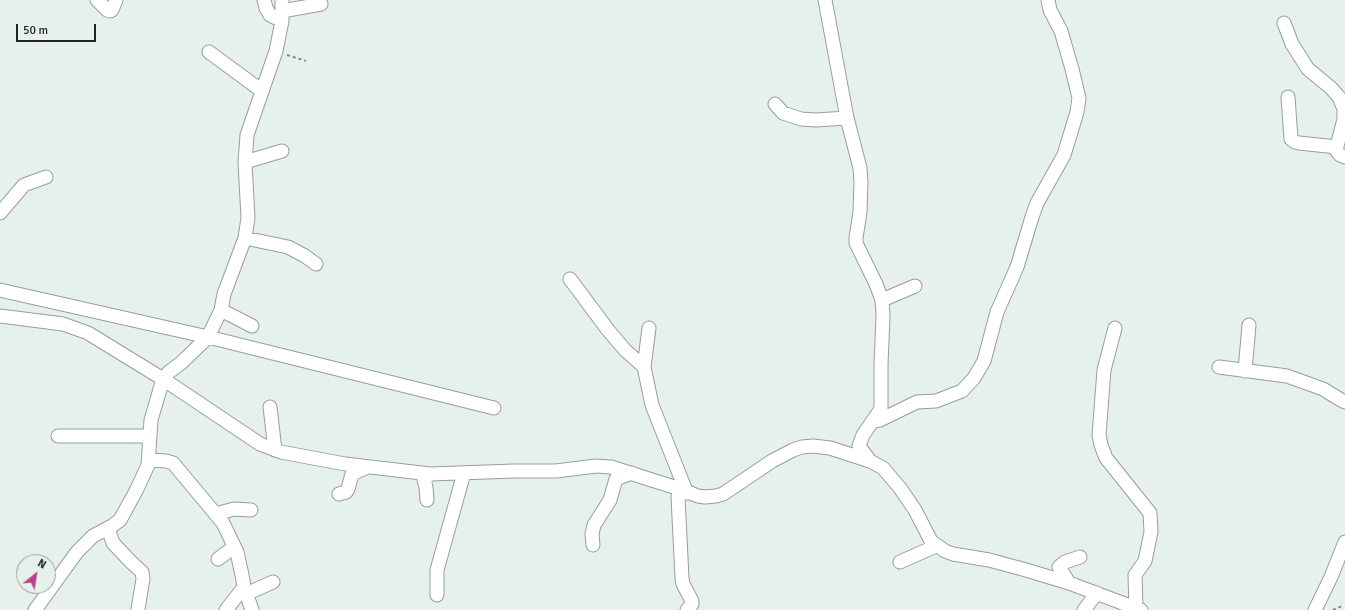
<!DOCTYPE html>
<style>
body{margin:0}
#map{position:relative;width:1345px;height:610px;overflow:hidden;background:#e7f1ec;font-family:Signika,sans-serif}
canvas{display:block}
.north{position:absolute;left:16px;top:554px;width:40px;height:40px;box-sizing:border-box;background:#e7f1ec;border:1px solid #979f9b;border-radius:50%;rotate:30deg;font-size:11px;font-weight:700;line-height:16px;text-align:center;color:#202321}
.north::after{content:'';display:block;margin:auto;width:14px;height:18px;background:#bd408f;clip-path:polygon(50% 0,100% 100%,50% 72%,0 100%)}
.scale{position:absolute;left:16px;top:24px;width:80px;height:18px;box-sizing:border-box;border:2px solid #202321;border-top:0;padding-left:5px;font-size:12px;line-height:14px;white-space:nowrap;color:#202321;-webkit-text-stroke:3px #e7f1ec;paint-order:stroke}
</style>
<div id="map">
<canvas width="1345" height="610"></canvas>
<div class="north">N</div>
<div class="scale">50 m</div>
</div>
<script>
const c = document.querySelector('canvas').getContext('2d');
c.lineJoin = 'round';
const poly = rows => new Path2D(rows.map(r => 'M' + r).join(''));
function strokePath(path, color, width, dash) { c.strokeStyle = color; c.lineWidth = width; c.lineCap = dash ? 'butt' : 'round'; c.setLineDash(dash || []); c.stroke(path); }
const path = poly([
 [287,55,306,61],
 [1333,610,1342,606]
]);
const minor = poly([
 [97,0,107,10,110,11,112,10,116,0],
 [264,0,266,8,270,15,282,21],
 [825,0,847,118,860,168,861,182,860,212,856,238,856,243,876,284,882,300,883,316,881,365,881,409,863,435,859,446,870,461],
 [282,11,321,4],
 [1284,23,1292,44,1308,69,1331,88,1339,97,1344,109,1344,119,1336,150,1340,155,1345,157],
 [209,52,262,91],
 [1288,97,1291,139,1295,142,1299,143,1337,147],
 [775,104,783,113,801,119,816,120,847,118],
 [245,162,282,151],
 [0,213,24,185,46,177],
 [245,238,288,247,305,256,316,264],
 [570,279,608,330,625,350,644,367],
 [0,290,208,337,494,408],
 [882,300,915,286],
 [221,310,252,326],
 [0,316,63,324,88,333,163,379,260,444,281,452,345,464,430,474,514,471,556,471,596,466,611,467,677,488,698,496,705,497,716,496,723,494,772,461,793,450,802,447,813,446,830,448,870,461,883,468,900,488,915,510,931,541,945,551,953,554,989,560,1026,570,1069,583,1141,610],
 [649,328,644,367,652,405,686,491],
 [1115,328,1104,370,1099,435,1101,445,1106,458,1150,513,1151,532,1145,561,1135,575,1136,608],
 [1219,367,1287,376,1323,389,1341,400,1345,402],
 [1245,371,1249,325],
 [270,407,275,450],
 [874,421,880,420,917,402,936,401,962,391,974,378,984,361,997,312,1017,267,1032,217,1037,203,1064,155,1077,112,1079,98,1072,69,1061,31,1050,10,1048,0],
 [58,436,150,436],
 [149,460,166,461,173,463,223,523,237,552,242,575,244,587,252,610],
 [339,494,346,492,348,489,352,474,368,467],
 [427,500,426,487,424,480,430,474],
 [216,514,234,509,251,510],
 [108,528,113,543,131,562,142,572,143,579,138,609],
 [593,545,592,534,594,525,610,500,616,479,632,473],
 [218,559,234,547],
 [900,562,936,546],
 [1069,583,1059,567,1065,562,1080,557],
 [246,594,273,582],
 [437,595,437,570,464,473],
 [35,610,77,552,93,536,112,526,120,520,125,511,137,489,148,465,151,420,163,379,169,372,181,363,208,337,221,310,224,294,245,238,248,218,245,162,247,135,276,51,282,21,282,0],
 [226,610,244,587],
 [687,610,692,604,692,601,683,584,682,578,678,497,679,493,691,493],
 [1084,610,1097,593],
 [1315,610,1331,577,1345,542]
]);
strokePath(minor, '#969f9a', 15);
strokePath(path, '#808783', 2, [3, 3]);
strokePath(minor, '#fff', 13);
</script>
